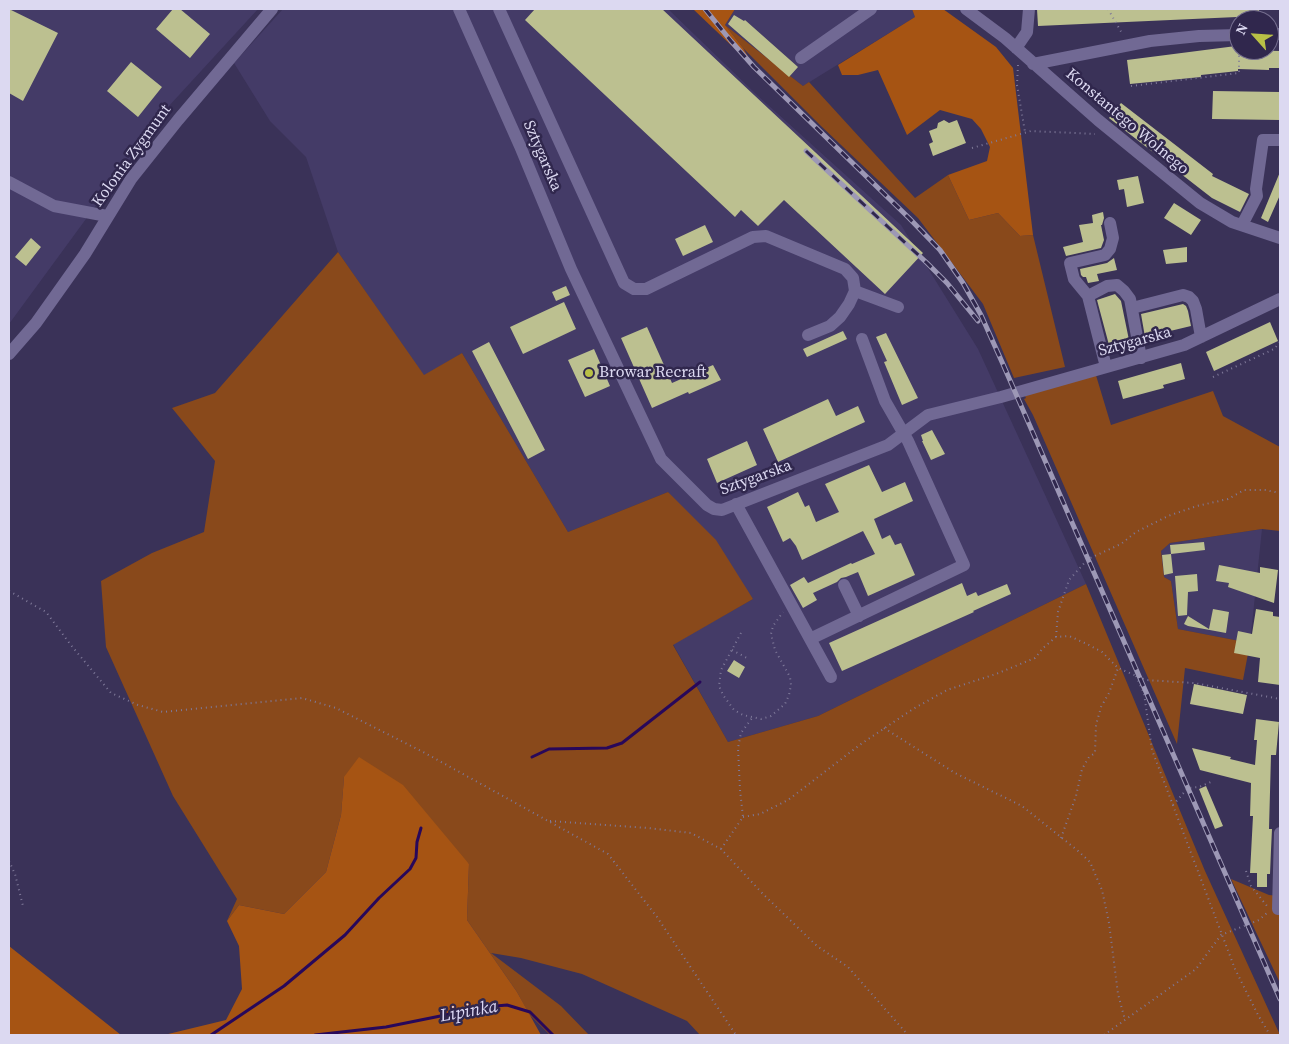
<!DOCTYPE html>
<style>
body{margin:0}
#map{position:relative;width:1289px;height:1044px;overflow:hidden;background:#3a3258;font-family:"Source Serif 4",serif}
canvas{display:block}
.frame{position:absolute;inset:0;border:10px solid #dcd9f1;pointer-events:none}
.north{position:absolute;left:1229px;top:10px;width:50px;height:50px;box-sizing:border-box;background:#30274d;border:1px solid #756e8f;border-radius:50%;rotate:296deg;font-size:14px;font-weight:700;line-height:20px;text-align:center;color:#dcd9f1}
.north::after{content:'';display:block;margin:auto;width:18px;height:22px;background:#b9c046;clip-path:polygon(50% 0,100% 100%,50% 72%,0 100%)}
</style>
<div id="map">
<canvas width="1289" height="1044"></canvas>
<div class="frame"></div>
<div class="north">N</div>
</div>
<script>
const c = document.querySelector('canvas').getContext('2d');
c.lineJoin = 'round';
function fill(path, color) { c.fillStyle = color; c.fill(path, 'evenodd'); }
const poly = rows => new Path2D(rows.map(r => 'M' + r).join(''));
function strokePath(path, color, width, dash) { c.strokeStyle = color; c.lineWidth = width; c.lineCap = dash ? 'butt' : 'round'; c.setLineDash(dash || []); c.stroke(path); }
function write(font, color, halo, rows, align = 'center') {
  c.font = font + ' "Source Serif 4",serif'; c.lineWidth = 5; c.setLineDash([]); c.textBaseline = 'middle'; c.strokeStyle = halo; c.fillStyle = color; for (const [text, x, y, turn = 0] of rows) {
    c.save(); c.translate(x, y); c.rotate((+turn || 0) * Math.PI / 180); c.textAlign = isNaN(turn) ? turn : align; if (halo) c.strokeText(text, 0, 0); c.fillText(text, 0, 0); c.restore();
  }
}
const built = poly([
 [9,9,258,9,168,107,9,324],
 [283,9,668,9,758,96,901,225,978,349,1086,584,818,716,728,742,673,644,753,599,668,492,568,532,462,353,424,376,338,252,306,157,270,121,234,63],
 [735,9,912,9,915,17,803,86,725,25],
 [1262,529,1250,643,1178,629,1171,581,1164,577,1161,551,1170,543]
]);
const green = poly([
 [725,25,803,86,809,82,915,198,948,175,969,220,998,213,1020,236,1033,235,1065,367,1014,378,983,304,918,218,821,126,743,48],
 [338,252,424,375,462,353,568,532,668,492,716,540,753,599,673,645,728,742,818,716,1086,584,1205,871,1280,1035,700,1035,687,1021,582,974,521,958,491,953,561,1006,589,1035,550,1035,529,1014,517,992,467,920,469,864,344,777,341,815,326,872,284,914,239,905,227,921,237,899,173,796,106,647,101,581,152,553,204,532,215,461,172,408,215,393],
 [1095,372,1111,425,1213,391,1223,416,1280,447,1280,531,1262,529,1170,543,1161,551,1164,577,1171,581,1178,629,1250,643,1243,680,1185,668,1177,744,1033,415,1024,399,1026,398,1025,396],
 [1231,879,1269,895,1280,896,1280,983]
]);
const forest = poly([
 [693,9,735,9,725,25,743,48,754,67],
 [912,9,943,9,996,47,1013,68,1033,235,1020,236,998,213,969,220,948,175,987,161,990,147,981,129,972,119,940,110,907,135,878,70,858,75,842,75,838,65,915,17],
 [359,757,403,785,469,864,467,920,517,992,541,1035,164,1035,226,1020,242,989,239,946,227,921,239,905,284,914,326,872,341,815,344,777],
 [9,946,121,1035,9,1035]
]);
const stream = poly([
 [532,757,549,749,607,748,622,743,700,682],
 [211,1035,284,986,345,935,379,898,410,869,416,858,417,842,421,828],
 [315,1035,386,1027,485,1007,507,1005,530,1012,553,1035]
]);
const building = poly([
 [9,9,58,33,23,101,9,93],
 [173,9,180,9,210,34,190,58,156,29],
 [535,9,662,9,923,253,885,294,784,200,758,226,741,210,735,217,525,20],
 [1037,9,1259,9,1259,16,1038,26],
 [734,15,744,21,745,20,798,67,789,77,728,24],
 [1236,46,1236,50,1280,51,1280,68,1269,68,1269,70,1238,69,1238,71,1201,75,1201,77,1130,84,1127,60],
 [131,62,162,87,138,117,107,91],
 [1213,91,1280,92,1280,120,1212,119],
 [1121,103,1213,174,1212,176,1249,194,1240,212,1212,198,1109,118],
 [944,120,949,123,957,120,966,143,933,156,929,144,933,142,929,131,937,128,938,123],
 [1280,172,1280,195,1268,222,1261,218],
 [1138,176,1144,203,1127,207,1124,189,1119,190,1117,180],
 [1174,203,1201,220,1191,235,1164,218],
 [1103,212,1104,218,1102,225,1101,225,1104,240,1101,248,1066,256,1063,247,1083,242,1079,225,1093,223,1092,215],
 [705,225,713,242,683,256,675,239],
 [31,238,41,247,26,266,15,257],
 [1187,247,1187,262,1166,264,1163,250],
 [1114,258,1117,270,1097,274,1099,281,1088,283,1086,277,1083,277,1081,275,1080,269,1107,263],
 [566,286,570,295,556,301,552,292],
 [1115,294,1121,301,1129,340,1109,345,1097,300],
 [564,302,576,329,523,354,510,327],
 [1183,304,1186,306,1188,311,1191,326,1145,337,1141,314],
 [1270,322,1278,341,1214,371,1206,352],
 [647,327,672,383,713,365,721,380,689,394,688,392,652,408,621,338],
 [843,331,847,339,807,357,803,349],
 [886,333,918,398,902,405,884,362,887,361,876,337],
 [489,342,545,450,528,459,472,351],
 [594,349,610,386,585,397,568,360],
 [1181,363,1185,379,1163,385,1164,388,1123,399,1118,381],
 [828,399,836,416,858,406,865,422,778,462,763,429],
 [932,430,945,454,931,460,922,441,923,441,921,435],
 [747,441,757,465,717,483,707,459],
 [869,465,882,492,905,482,913,501,874,519,882,539,890,535,895,545,901,543,915,575,868,596,858,572,846,577,841,578,837,582,813,593,817,600,803,608,790,585,804,577,808,583,851,563,852,564,875,554,863,531,802,560,796,546,790,538,783,542,767,507,798,492,805,507,809,505,816,522,839,512,825,484],
 [1204,542,1205,550,1171,554,1170,545],
 [1171,554,1173,573,1164,575,1162,555],
 [1219,565,1260,573,1260,567,1278,570,1274,603,1228,587,1229,583,1216,581],
 [1197,574,1198,591,1188,592,1187,615,1178,616,1175,576],
 [962,583,967,596,976,592,978,596,1007,584,1011,594,973,611,974,612,842,671,829,643],
 [1213,609,1229,612,1226,633,1188,626,1184,624,1188,616,1209,629],
 [1256,609,1273,612,1273,616,1280,617,1280,685,1258,682,1260,658,1234,653,1238,631,1252,634],
 [734,660,745,667,739,678,727,671],
 [1194,684,1247,695,1243,714,1190,704],
 [1256,719,1279,722,1276,755,1271,755,1269,829,1272,829,1271,850,1270,874,1267,874,1267,887,1257,887,1257,873,1250,873,1253,816,1250,816,1251,783,1200,770,1192,748,1231,757,1230,759,1255,765,1257,740,1254,740],
 [1206,786,1223,826,1215,829,1199,789]
]);
const path = poly([
 [1108,9,1123,35],
 [1018,65,1017,85,1025,132],
 [1131,86,1239,73,1239,46],
 [972,148,1031,131,1095,134],
 [1213,377,1274,349,1280,342],
 [9,591,46,612,70,644,111,693,138,705,163,712,302,698,336,708,425,753,608,854,657,917,736,1035],
 [741,633,721,670,719,686,723,695,734,710,743,715,761,719,771,716,785,704,789,695,791,685,790,677,775,650,771,634,773,626,783,612],
 [1056,637,1058,612,1069,580,1088,559,1121,544,1136,532,1168,516,1197,506,1228,499,1244,490,1265,490,1280,493],
 [732,650,747,658],
 [1136,676,1144,693,1152,750,1235,969,1258,1015,1270,1035],
 [884,728,955,773,1022,806,1077,850,1090,862,1102,890,1109,923,1118,994,1125,1020],
 [1173,805,1188,788,1199,787,1211,782],
 [743,817,760,814,788,800,861,744,913,709,947,690,996,674,1035,658,1043,648,1056,637,1069,636,1087,644,1102,652,1118,668,1146,680,1194,683,1280,699],
 [550,821,648,828,691,833,721,849,763,894,817,946,848,967,908,1035],
 [1061,838,1076,796,1082,769,1089,757,1095,753,1096,725,1101,707,1109,693,1118,668],
 [721,849,743,817,740,790,738,748,741,733,752,718],
 [9,861,15,874,23,906],
 [1246,871,1251,886,1267,906],
 [1104,1035,1196,969,1221,935,1259,920,1267,913]
]);
const minor = poly([
 [459,9,520,146,571,269,661,459,707,505,714,509,722,510,888,445,928,415,1001,397,1184,345,1280,299],
 [499,9,624,283,634,289,646,289,753,237,766,236,845,269,853,278,855,291],
 [966,9,1005,38,1098,120,1200,203,1232,222,1280,238],
 [1269,34,1280,34],
 [1016,48,1027,32,1029,9],
 [801,58,871,9],
 [1033,64,1150,41,1199,36,1239,35],
 [9,182,54,206,107,216],
 [1242,225,1257,196,1256,189,1263,140,1280,140],
 [1088,296,1107,286,1117,285,1124,291,1130,299,1141,358],
 [1132,308,1183,295,1189,297,1193,301,1196,309,1201,337],
 [808,335,830,326,840,317,849,304,855,291,898,307],
 [9,354,36,323,85,254,131,179,178,120,272,9],
 [1106,367,1088,296,1074,279,1070,263,1105,255,1110,249,1113,238,1110,223],
 [736,504,831,677],
 [844,585,859,616],
 [810,639,964,565,908,441,885,401,862,339],
 [1280,833,1278,909,1280,909]
]);
const rail = poly([
 [705,9,731,41,754,67,909,218,940,250,963,283,981,315,1002,362,1280,999],
 [806,151,927,263,947,283,978,321]
]);
const markers = [
 [589,373,5,"#b9c046"]
];
const streetNames = [
 ["Konstantego Wolnego",1127,122,40],
 ["Kolonia Zygmunt",132,156,-54],
 ["Sztygarska",542,156,67],
 ["Sztygarska",1135,342,-15],
 ["Sztygarska",756,478,-20]
];
const poiNames = [
 ["Browar Recraft",599,373]
];
const waterNames = [
 ["Lipinka",469,1012,-10]
];
fill(built, '#443b67');
fill(green, '#89491b');
fill(forest, '#a65413');
strokePath(stream, '#28085a', 3);
fill(building, '#bcc090');
strokePath(path, '#7f7999', 2, [1, 4]);
strokePath(minor, '#716994', 12);
strokePath(rail, '#9d98b6', 5);
strokePath(rail, '#30274d', 3, [9]);
for (const [x, y, r, color] of markers) { const dot = new Path2D(); dot.arc(x, y, r, 0, 2 * Math.PI); c.fillStyle = color; c.fill(dot); strokePath(dot, '#30274d', 2); }
write('16px', '#dcd9f1', '#30274d', streetNames);
write('16px', '#dcd9f1', '#30274d', poiNames, 'left');
write('italic 18px', '#ddd9f5', '#30274d', waterNames);
</script>
